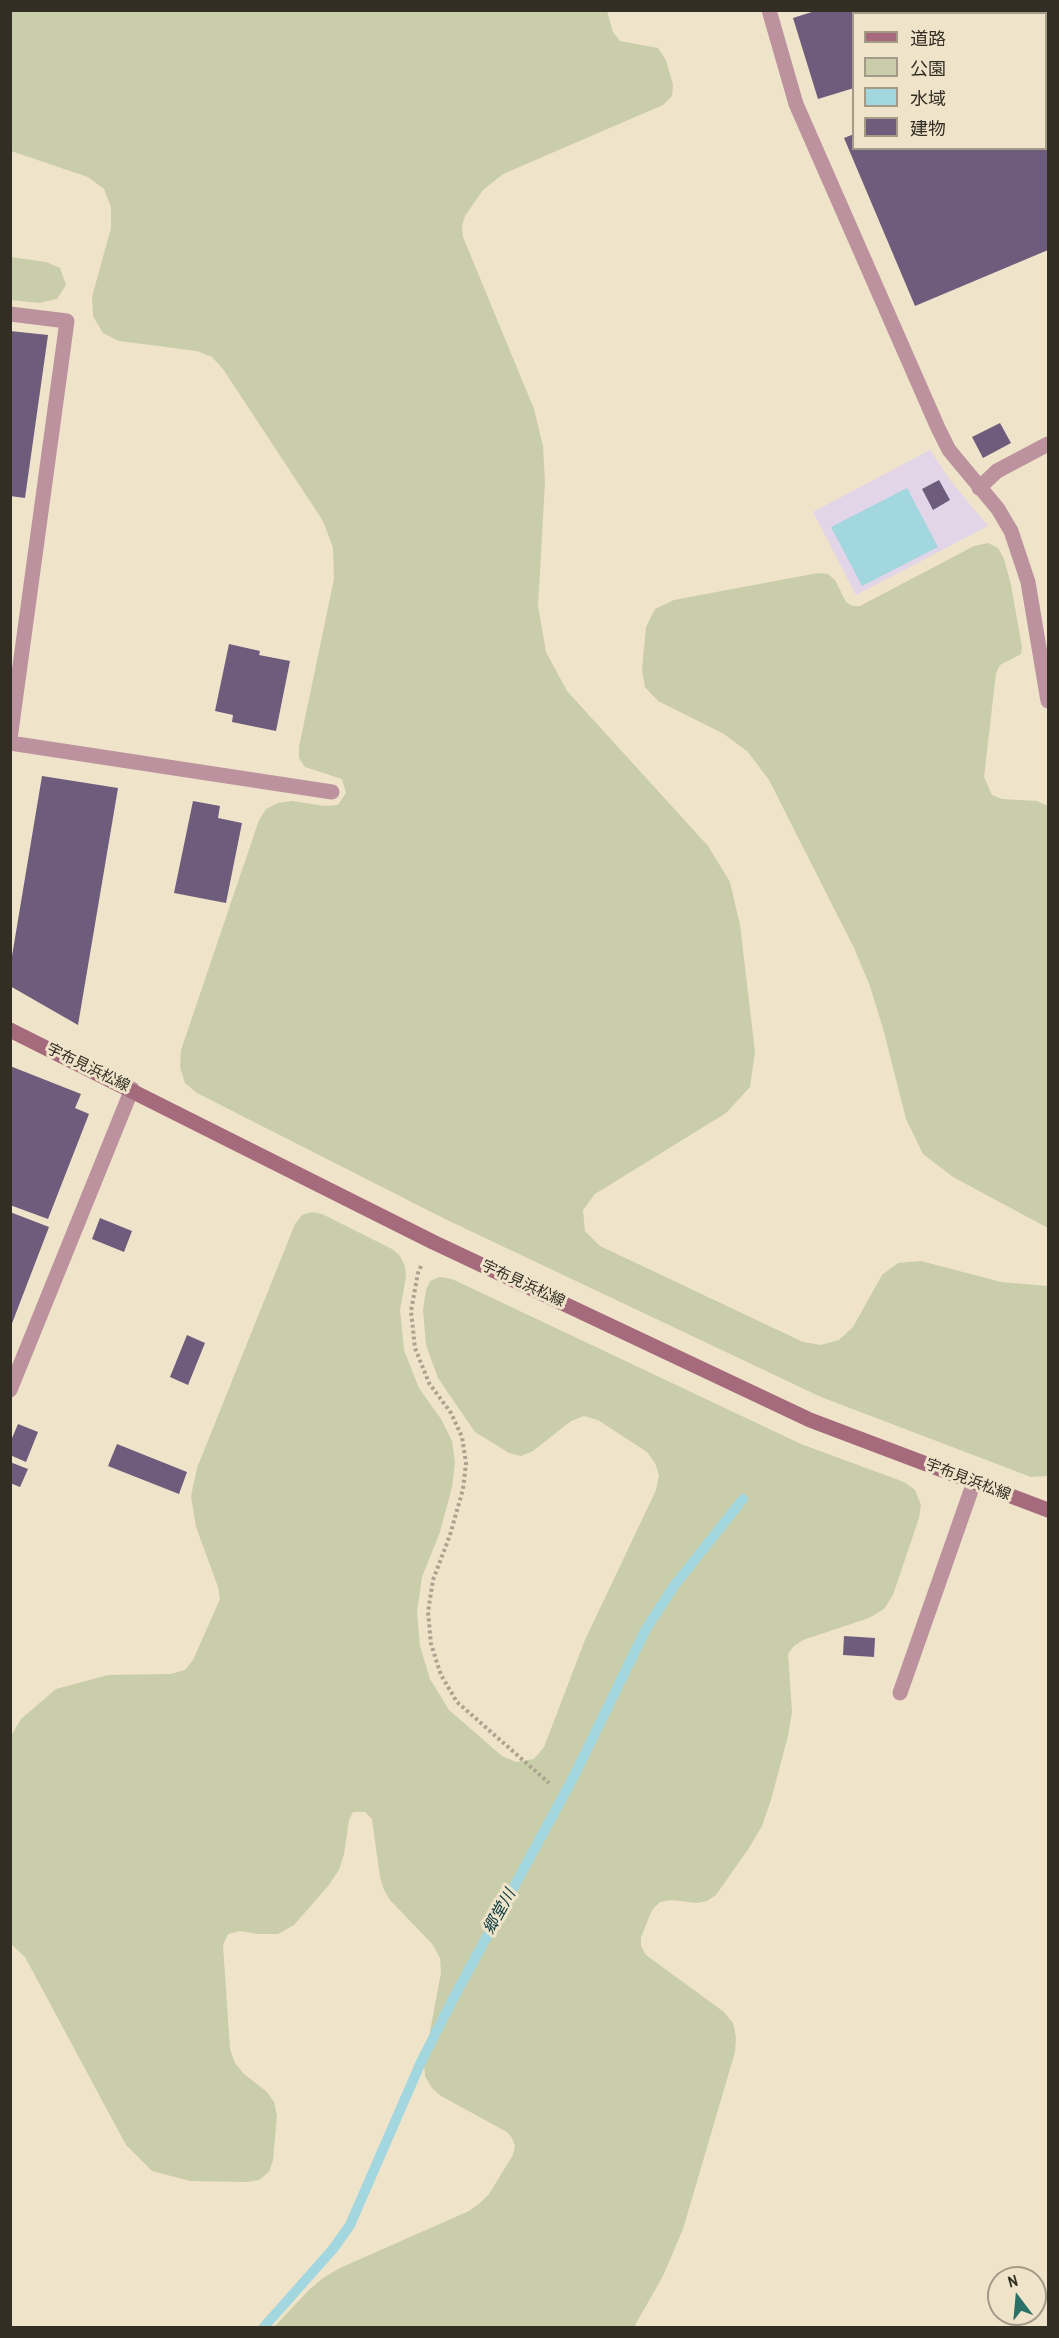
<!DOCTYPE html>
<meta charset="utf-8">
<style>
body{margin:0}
#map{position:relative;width:1059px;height:2338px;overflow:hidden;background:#efe3ca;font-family:"Archivo Narrow","Noto Sans JP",sans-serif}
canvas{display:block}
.frame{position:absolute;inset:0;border:12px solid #322e24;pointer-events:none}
.legend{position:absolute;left:852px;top:12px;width:195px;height:138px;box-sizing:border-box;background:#efe3ca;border:2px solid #a39b88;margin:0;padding:8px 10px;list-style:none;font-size:18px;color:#322e24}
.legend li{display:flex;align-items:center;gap:12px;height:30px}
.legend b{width:30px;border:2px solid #a39b88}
.north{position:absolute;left:987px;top:2266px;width:60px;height:60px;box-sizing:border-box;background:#efe3ca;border:2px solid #a39b88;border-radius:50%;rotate:344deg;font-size:16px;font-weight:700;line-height:24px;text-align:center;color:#322e24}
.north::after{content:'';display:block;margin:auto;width:21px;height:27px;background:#2a7168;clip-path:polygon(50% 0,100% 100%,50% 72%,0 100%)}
</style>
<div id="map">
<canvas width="1059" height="2338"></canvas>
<div class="frame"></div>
<ul class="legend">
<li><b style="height:8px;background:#a56a7b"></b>道路</li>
<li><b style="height:16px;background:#c9cdaa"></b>公園</li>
<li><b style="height:16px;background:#a3d7df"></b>水域</li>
<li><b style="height:16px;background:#6d5c7c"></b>建物</li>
</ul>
<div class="north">N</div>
</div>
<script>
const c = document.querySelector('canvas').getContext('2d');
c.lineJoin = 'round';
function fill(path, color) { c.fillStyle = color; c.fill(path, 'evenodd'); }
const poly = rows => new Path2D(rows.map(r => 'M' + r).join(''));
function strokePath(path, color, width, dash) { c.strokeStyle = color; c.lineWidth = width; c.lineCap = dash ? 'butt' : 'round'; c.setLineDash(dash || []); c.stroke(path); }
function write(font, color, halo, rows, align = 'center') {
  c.font = font + ' "Archivo Narrow","Noto Sans JP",sans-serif'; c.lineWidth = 6; c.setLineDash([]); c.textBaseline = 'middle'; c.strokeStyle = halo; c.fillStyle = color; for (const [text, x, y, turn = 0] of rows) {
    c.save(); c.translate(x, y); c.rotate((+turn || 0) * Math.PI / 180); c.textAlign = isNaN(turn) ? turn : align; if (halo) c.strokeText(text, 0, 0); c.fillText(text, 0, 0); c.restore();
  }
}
const industrial = poly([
 [930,450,950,480,988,526,856,595,813,512]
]);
const green = poly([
 [11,10,607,11,613,32,620,41,658,48,666,60,673,85,672,96,663,105,503,174,483,190,465,216,462,226,463,237,534,409,543,446,545,482,538,606,546,652,567,691,708,846,730,882,740,925,755,1052,750,1087,726,1113,595,1194,583,1210,585,1231,600,1246,803,1342,821,1345,839,1340,853,1327,882,1275,898,1263,921,1261,1001,1282,1048,1286,1048,1476,1031,1477,821,1397,445,1219,197,1093,185,1083,180,1067,181,1050,259,820,266,809,278,803,292,801,324,806,338,805,346,793,342,779,305,767,299,758,299,747,334,579,333,548,323,521,223,369,212,357,197,351,119,341,103,333,93,316,92,297,111,228,111,207,104,189,88,177,11,151],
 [11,257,46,262,60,268,66,285,57,299,39,303,11,300],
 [988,543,998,548,1004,559,1011,585,1022,647,1021,654,1000,665,996,673,984,777,992,795,1002,799,1037,801,1048,806,1048,1228,953,1177,923,1154,906,1119,884,1032,870,986,854,948,769,780,748,752,724,734,658,701,645,687,642,670,646,627,655,609,674,600,818,573,828,574,835,580,846,602,852,606,860,606,974,546],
 [312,1212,322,1214,392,1249,400,1256,405,1266,406,1277,400,1310,404,1350,419,1388,441,1419,452,1441,455,1463,452,1487,440,1532,422,1577,417,1612,420,1646,430,1679,449,1710,502,1756,516,1762,534,1759,544,1747,585,1640,656,1490,659,1475,655,1463,647,1452,598,1420,584,1416,571,1421,533,1451,521,1456,509,1453,475,1432,438,1378,426,1345,423,1310,426,1290,430,1281,440,1277,452,1279,801,1444,904,1482,915,1490,921,1505,919,1518,893,1595,884,1609,869,1618,803,1640,794,1646,788,1654,792,1712,788,1736,771,1800,762,1826,749,1848,716,1895,707,1901,697,1903,672,1900,660,1902,652,1910,641,1937,641,1946,646,1955,724,2012,733,2023,736,2037,735,2052,683,2229,663,2276,634,2327,274,2327,309,2290,323,2278,340,2268,469,2211,480,2203,489,2194,513,2155,515,2146,512,2138,507,2132,441,2096,432,2088,425,2076,424,2063,441,1973,440,1958,433,1945,390,1900,384,1890,380,1877,372,1819,365,1812,353,1812,349,1820,344,1854,339,1870,329,1885,294,1925,278,1934,258,1934,240,1931,228,1934,223,1945,230,2049,235,2063,244,2074,267,2092,274,2102,277,2116,273,2160,269,2172,259,2180,247,2182,190,2181,152,2171,126,2145,25,1957,11,1944,11,1736,21,1719,56,1689,108,1675,171,1674,185,1670,193,1660,220,1599,218,1587,196,1527,191,1496,197,1468,295,1224,302,1215]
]);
const water = poly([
 [907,488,938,547,862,586,831,527]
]);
const stream = poly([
 [263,2328,333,2249,350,2225,421,2062,453,1999,573,1778,646,1629,674,1586,743,1499]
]);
const building = poly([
 [818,10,1048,10,1048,29,1046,30,1046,14,854,14,854,88,818,99,793,18],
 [1046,54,1048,61,1048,250,915,306,844,138,854,134,854,148,1046,148],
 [10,331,48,335,25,498,10,496],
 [1000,423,1011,443,983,458,972,437],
 [939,480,950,500,933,510,922,489],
 [229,644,260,651,259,655,290,661,276,731,232,722,233,715,215,711],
 [42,776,118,788,78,1025,10,986,10,968],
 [193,801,220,806,218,818,242,823,226,903,174,893],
 [10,1066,81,1094,75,1108,89,1114,48,1219,10,1205],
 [10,1212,49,1227,11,1326,10,1326],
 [100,1218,132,1231,124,1252,92,1239],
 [187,1335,205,1343,188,1385,170,1377],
 [18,1424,38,1432,26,1462,10,1455,10,1443],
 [117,1444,187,1472,179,1494,108,1466],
 [10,1462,28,1469,20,1487,10,1483],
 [844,1636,875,1638,874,1657,843,1655]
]);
const path = poly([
 [421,1266,418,1273,411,1311,415,1348,429,1383,451,1413,462,1437,466,1463,463,1489,450,1535,433,1580,428,1612,431,1644,441,1675,457,1702,549,1783]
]);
const minor = poly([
 [769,10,796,104,938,428,949,450,998,509,1011,531,1028,582,1048,701],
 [10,314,67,321,10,739],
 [979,488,997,471,1048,444],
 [10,743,332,792],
 [10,1390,132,1089],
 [900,1693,974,1482]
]);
const secondary = poly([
 [10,1030,433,1242,810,1420,1048,1510]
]);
const streetNames = [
 ["宇布見浜松線",88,1068,26],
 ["宇布見浜松線",523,1284,25],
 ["宇布見浜松線",968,1480,21]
];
const waterNames = [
 ["郷堂川",500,1912,-61]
];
fill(industrial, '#e2d5e8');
fill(green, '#c9cdaa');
fill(water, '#a3d7df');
strokePath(stream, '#a3d7df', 10);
fill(building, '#6d5c7c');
strokePath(path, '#aba28f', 4, [3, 3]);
strokePath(minor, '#bb929d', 15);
strokePath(secondary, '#a56a7b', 15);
write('15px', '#322e24', '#efe3ca', streetNames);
write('italic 16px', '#01353b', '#efe3ca', waterNames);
</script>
